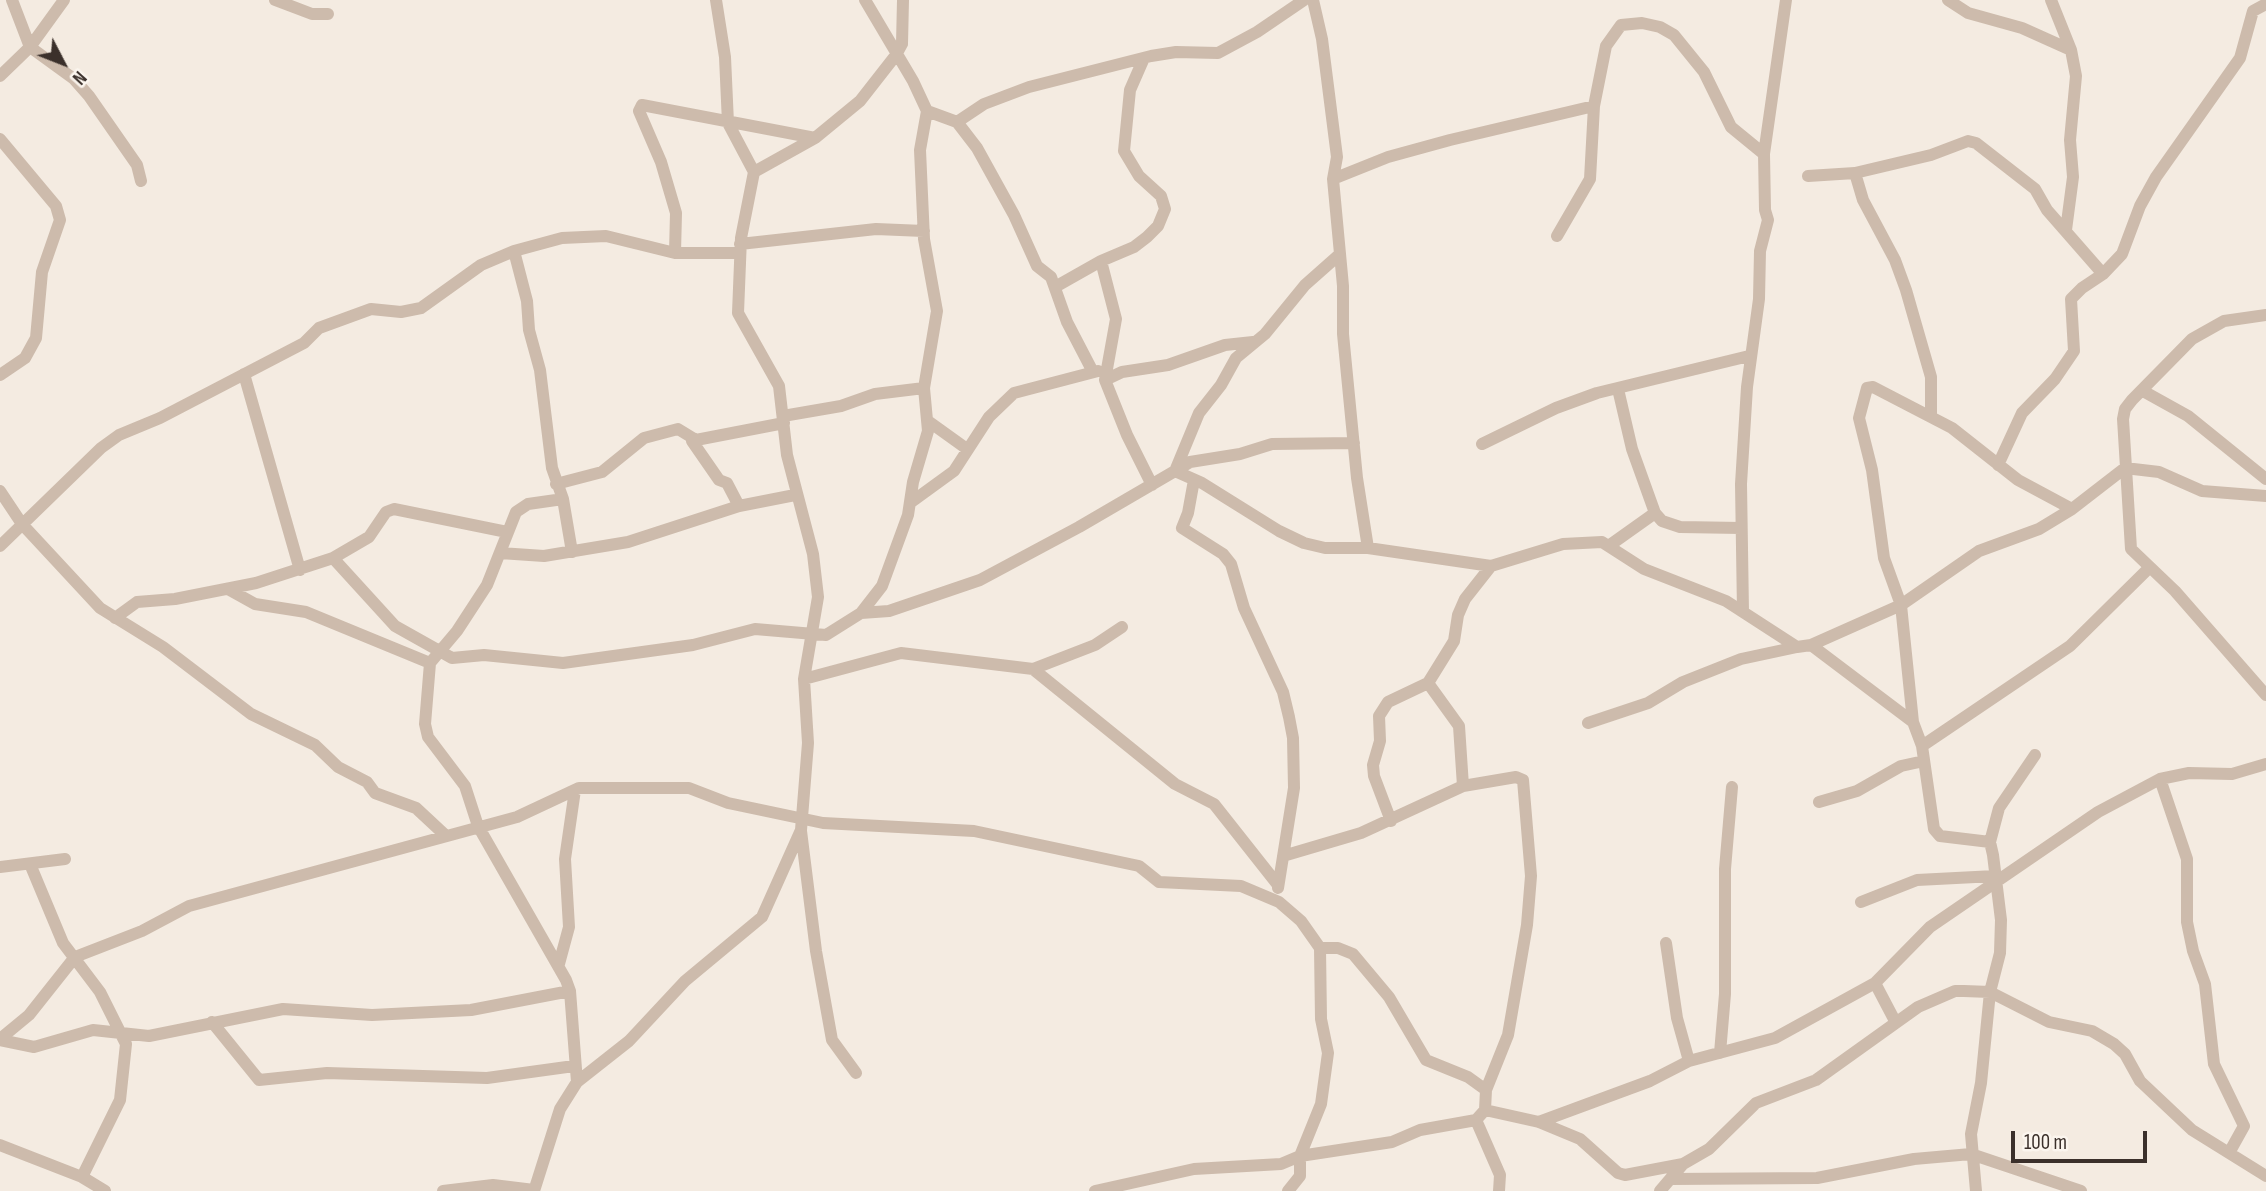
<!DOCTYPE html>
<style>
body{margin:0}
#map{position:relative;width:2266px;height:1191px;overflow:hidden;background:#f4ebe1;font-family:"Sofia Sans Condensed",sans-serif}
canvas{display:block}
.north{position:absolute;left:28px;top:28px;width:70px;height:70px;-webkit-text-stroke:5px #fbf5ee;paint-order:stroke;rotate:132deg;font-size:19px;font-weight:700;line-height:28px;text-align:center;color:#3b302b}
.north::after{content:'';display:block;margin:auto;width:24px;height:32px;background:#3b302b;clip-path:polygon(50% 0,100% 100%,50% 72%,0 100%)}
.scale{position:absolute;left:2011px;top:1131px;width:136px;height:32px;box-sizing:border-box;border:4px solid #3b302b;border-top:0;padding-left:9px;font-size:21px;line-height:24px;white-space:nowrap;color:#3b302b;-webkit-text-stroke:5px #fbf5ee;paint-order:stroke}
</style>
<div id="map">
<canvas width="2266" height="1191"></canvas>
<div class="north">N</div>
<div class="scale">100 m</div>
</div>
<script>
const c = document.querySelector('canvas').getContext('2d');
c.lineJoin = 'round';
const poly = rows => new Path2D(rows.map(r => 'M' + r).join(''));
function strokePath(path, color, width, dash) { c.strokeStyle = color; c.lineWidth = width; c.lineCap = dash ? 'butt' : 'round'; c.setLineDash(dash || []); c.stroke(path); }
const minor = poly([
 [12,0,30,47,74,79,89,96,137,165,141,181],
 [275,0,312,14,328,14],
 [716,0,725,57,728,123,754,172],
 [1313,0,1322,39,1337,157,1333,179,1343,286,1343,334,1357,478,1368,548],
 [1948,0,1968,13,2022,28,2071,50],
 [2051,0,2071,50,2076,76,2070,140,2073,177,2066,230],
 [1144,58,1130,90,1124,151,1139,176,1161,196,1165,209,1158,226,1147,237,1134,247,1101,261,1116,319,1105,380,1127,435,1152,485],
 [0,76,30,47,64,0],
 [927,111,957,122,984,104,1029,87,1151,56,1176,52,1218,53,1257,32,1304,0],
 [957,122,977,148,1014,215,1037,266,1051,277,1067,322,1093,372],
 [0,139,56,206,60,220,42,272,36,338,25,358,0,375],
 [1855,173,1863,200,1895,260,1906,290,1931,377,1931,416],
 [1808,176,1855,173,1931,155,1968,141,1976,143,2035,189,2047,210,2103,274],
 [1333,179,1388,157,1450,140,1594,106],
 [1557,236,1590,179,1594,106,1606,46,1621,25,1642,23,1660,27,1674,35,1704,72,1731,127,1764,154],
 [740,244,876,229,924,231],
 [514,251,527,301,529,330,540,370,552,468,563,499,528,504,516,512,487,585,457,631,430,663,425,724,428,737,465,786,478,826,566,980,570,991,577,1082],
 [675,253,676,213,661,162,639,111,642,105,815,138],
 [1055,287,1101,261],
 [2266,315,2224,321,2192,339,2132,400,2125,409,2123,419,2131,549,2175,591,2266,695],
 [244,374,300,570],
 [1105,380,1122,372,1168,365,1225,345,1253,342],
 [1618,389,1632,449,1655,513,1662,521,1680,527,1741,528],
 [2143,391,2188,416,2266,479],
 [783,416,841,406,875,394,924,388],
 [928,421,967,449],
 [692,441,719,480,727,483,739,506],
 [1482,444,1556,408,1597,393,1749,356],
 [1998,465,2022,413,2055,379,2074,351,2071,299,2082,288,2103,274,2122,254,2140,206,2156,177,2240,58,2253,11,2266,4],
 [1175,471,1199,413,1221,385,1236,358,1265,334,1305,285,1340,254],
 [1175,471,1190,462,1240,454,1272,444,1354,443],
 [1194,480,1188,513,1182,528,1223,554,1231,564,1244,608,1283,692,1289,717,1293,738,1294,788,1278,888],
 [556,484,602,472,644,438,678,429,696,440,784,423],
 [0,491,22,524,100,608,163,647,251,714,315,745,338,767,367,782,375,793,416,808,445,835],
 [563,499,572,552],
 [910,503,954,471,989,417,1014,393,1098,371],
 [1610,545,1655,513],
 [0,546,101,448,119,435,160,418,304,343,319,328,371,309,401,312,421,308,481,265,514,251,562,238,606,236,675,253,739,253],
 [500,553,544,556,628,542,739,506,795,495],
 [333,558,395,626,452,658,484,655,563,663,693,645,755,629,826,635,861,613,882,586,908,515,913,482,928,431,924,388,937,311,924,239,920,150,927,111,913,81,865,0],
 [228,589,255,604,306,612,430,663],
 [1743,612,1741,484,1747,387,1759,299,1760,251,1768,220,1765,210,1764,154,1786,0],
 [861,613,889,611,980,580,1079,527,1175,471,1202,483,1279,531,1304,543,1325,548,1368,548,1491,566,1563,544,1602,542,1644,569,1726,601,1797,647,1811,645,1901,605,1979,551,2039,529,2072,509,2125,468,2159,472,2202,491,2266,496],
 [115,618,137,602,175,599,256,583,333,558,369,537,386,512,394,509,507,532],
 [1811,645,1913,722],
 [1033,669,1095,645,1122,627],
 [804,679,901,653,1033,669,1175,784,1214,804,1278,885],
 [1428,683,1459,726,1463,786],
 [1588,723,1648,703,1683,682,1741,659,1797,647],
 [1922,746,2070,646,2148,569],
 [2160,779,2187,859,2187,922,2193,951,2205,984,2214,1064,2244,1126,2229,1153],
 [1819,802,1857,791,1901,766,1924,761],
 [1391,821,1374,776,1373,765,1380,741,1379,716,1388,702,1428,683,1454,641,1458,615,1465,599,1491,566],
 [801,831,816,951,832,1040,856,1073],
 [1990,842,1999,808,2035,755],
 [30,864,63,943,100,992,126,1044,120,1100,82,1177],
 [0,867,65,859],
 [1861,902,1917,880,1995,876],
 [1666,943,1677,1018,1689,1061],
 [1320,948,1338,948,1353,954,1389,997,1426,1060,1468,1077,1486,1090],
 [559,964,569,927,565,859,575,790],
 [1875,983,1896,1023],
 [212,1022,259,1080,327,1073,487,1078,574,1066],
 [0,1039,29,1015,75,957,142,931,189,906,517,817,579,788,689,788,728,803,823,823,974,831,1139,866,1159,882,1241,886,1279,902,1301,921,1320,948,1321,1019,1328,1053,1321,1104,1300,1156,1300,1176,1288,1191],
 [0,1040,34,1047,93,1030,149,1036,283,1009,372,1015,471,1010,570,991],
 [1720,1053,1725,994,1725,869,1732,787],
 [1485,1110,1539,1122,1580,1139,1618,1173,1625,1175,1683,1164],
 [1476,1120,1500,1175,1499,1191],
 [1539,1122,1650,1081,1689,1061,1775,1038,1875,983,1930,927,2098,812,2160,779,2189,773,2232,774,2266,764],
 [0,1145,82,1177,105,1191],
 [1671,1179,1817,1178,1914,1159,1971,1154,2081,1191],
 [443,1191,493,1185,534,1190],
 [534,1191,560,1109,577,1082,629,1041,685,981,762,917,801,830,808,743,804,679,818,597,813,554,787,455,779,386,738,313,741,238,754,172,815,138,860,101,896,55,902,44,903,0],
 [1095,1191,1194,1169,1281,1164,1300,1156,1392,1142,1420,1130,1476,1120,1485,1110,1486,1090,1508,1035,1527,925,1531,876,1523,780,1516,777,1463,786,1361,833,1283,856],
 [1660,1191,1683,1164,1709,1149,1756,1103,1816,1080,1918,1007,1955,991,1964,991,1990,992,2049,1022,2092,1031,2114,1044,2125,1054,2140,1081,2192,1130,2266,1176],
 [1976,1191,1971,1134,1981,1083,1990,992,2000,953,2001,920,1993,855,1990,842,1940,836,1934,829,1922,746,1913,722,1901,605,1884,558,1872,470,1859,418,1867,388,1873,387,1952,428,2018,480,2072,509]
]);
strokePath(minor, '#cdbbac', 12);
</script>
